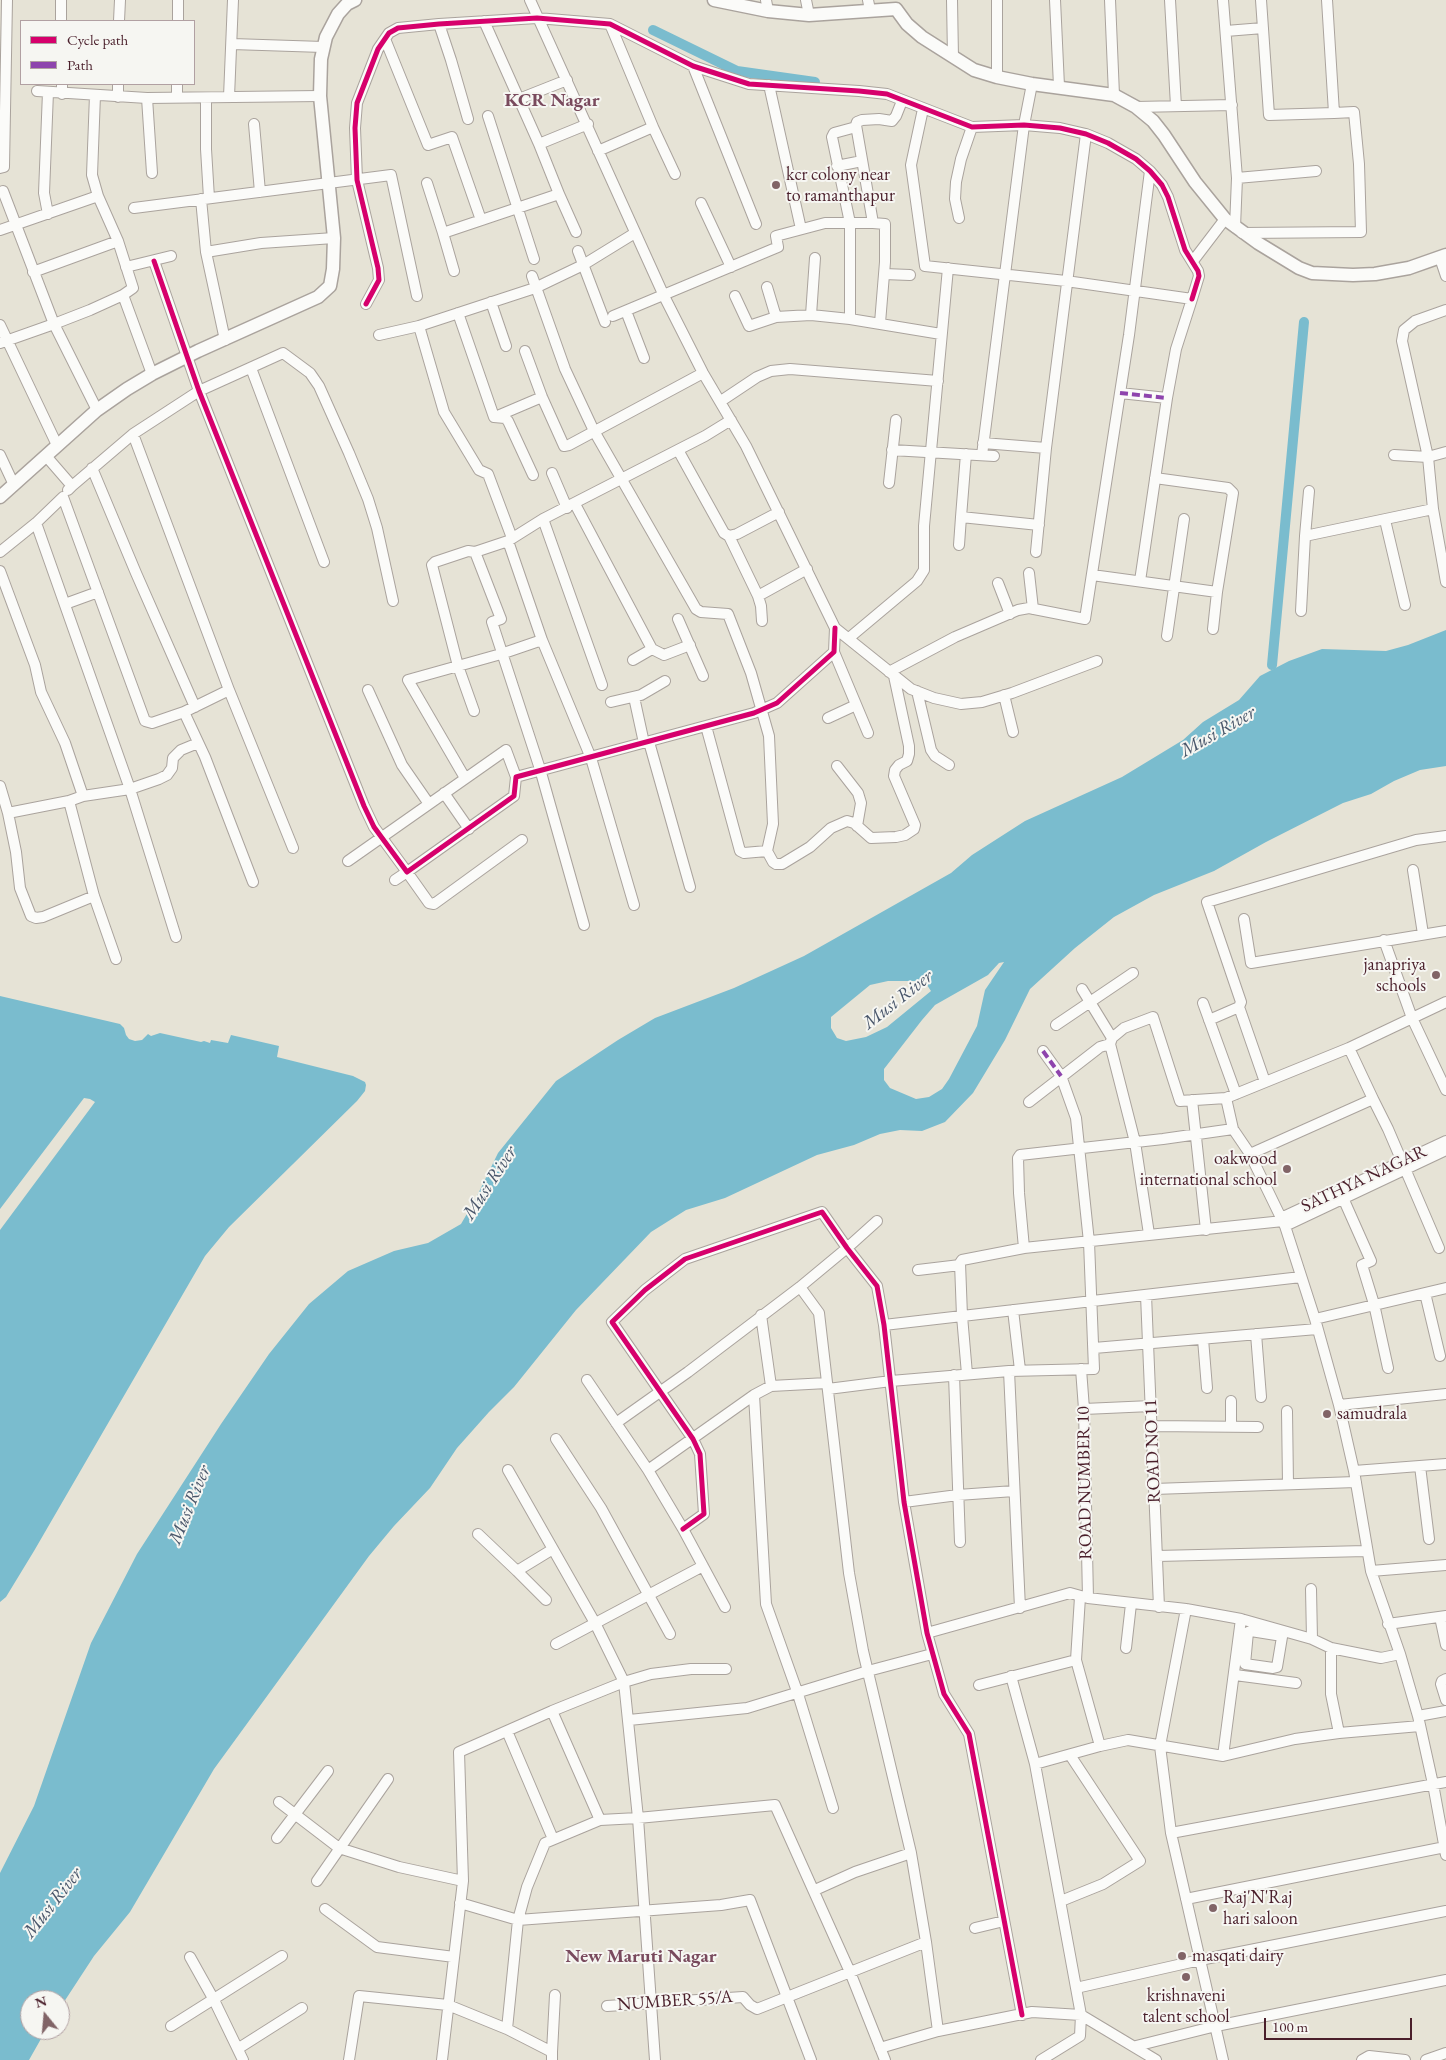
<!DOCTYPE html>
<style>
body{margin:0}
#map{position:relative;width:1446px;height:2060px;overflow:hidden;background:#e6e3d6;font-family:"EB Garamond",serif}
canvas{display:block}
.legend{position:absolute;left:20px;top:20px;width:175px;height:65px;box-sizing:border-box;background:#f6f6f2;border:1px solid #b1a0a2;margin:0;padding:6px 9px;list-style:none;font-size:15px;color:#4a1f2b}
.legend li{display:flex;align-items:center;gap:10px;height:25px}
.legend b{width:25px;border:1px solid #b1a0a2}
.north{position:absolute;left:20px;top:1990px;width:50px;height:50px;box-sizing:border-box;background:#f6f6f2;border:1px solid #b1a0a2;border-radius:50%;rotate:343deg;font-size:14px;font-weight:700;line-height:20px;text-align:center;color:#4a1f2b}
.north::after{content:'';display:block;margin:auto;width:18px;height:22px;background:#816467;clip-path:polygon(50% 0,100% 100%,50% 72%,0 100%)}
.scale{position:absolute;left:1264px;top:2018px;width:148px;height:22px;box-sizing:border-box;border:2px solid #4a1f2b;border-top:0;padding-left:6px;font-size:15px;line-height:18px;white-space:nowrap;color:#4a1f2b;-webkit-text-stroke:4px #f6f6f2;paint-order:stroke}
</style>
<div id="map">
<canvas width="1446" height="2060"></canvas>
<ul class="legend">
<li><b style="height:6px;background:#d6006c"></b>Cycle path</li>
<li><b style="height:6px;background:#8e44ad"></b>Path</li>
</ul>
<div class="north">N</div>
<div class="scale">100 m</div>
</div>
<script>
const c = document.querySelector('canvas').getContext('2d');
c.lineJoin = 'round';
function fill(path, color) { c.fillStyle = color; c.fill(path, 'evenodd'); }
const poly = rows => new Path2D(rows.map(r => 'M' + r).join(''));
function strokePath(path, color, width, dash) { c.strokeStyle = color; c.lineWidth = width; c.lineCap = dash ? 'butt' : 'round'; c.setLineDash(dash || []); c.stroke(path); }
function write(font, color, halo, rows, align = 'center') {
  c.font = font + ' "EB Garamond",serif'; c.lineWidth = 4; c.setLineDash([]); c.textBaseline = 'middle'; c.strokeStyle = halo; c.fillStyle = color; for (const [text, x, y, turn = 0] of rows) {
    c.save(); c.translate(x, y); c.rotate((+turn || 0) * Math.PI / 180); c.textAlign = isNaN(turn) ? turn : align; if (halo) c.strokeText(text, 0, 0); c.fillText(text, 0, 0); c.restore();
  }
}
const water = poly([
 [1446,630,1446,766,1420,770,1394,781,1371,794,1343,803,1266,842,1214,871,1154,895,1114,917,1075,948,1030,989,1005,1040,973,1093,945,1122,922,1131,900,1130,880,1134,854,1145,817,1155,725,1198,686,1210,651,1232,576,1310,514,1387,489,1412,457,1448,430,1488,394,1526,369,1556,214,1769,130,1912,94,1956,60,2008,60,2000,30,2000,30,2030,46,2030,29,2060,0,2060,0,1873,34,1806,91,1643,137,1554,221,1424,269,1354,309,1304,348,1271,394,1251,428,1243,461,1224,475,1200,498,1153,556,1081,618,1040,655,1018,734,988,804,956,951,873,972,855,1025,821,1122,777,1183,740,1203,722,1239,700,1260,676,1289,661,1322,649,1386,651,1408,645],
 [1004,962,985,990,977,1026,949,1079,942,1089,929,1097,916,1099,890,1088,884,1080,884,1069,922,1020,935,1005,988,975,999,963],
 [888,981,914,981,927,985,931,991,887,1027,866,1037,846,1041,837,1038,831,1028,831,1017,870,985],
 [0,996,120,1024,124,1028,126,1035,129,1039,135,1041,142,1040,148,1034,151,1036,160,1033,201,1042,204,1041,210,1043,211,1040,228,1043,231,1035,279,1046,277,1057,353,1076,365,1082,366,1085,365,1091,357,1101,229,1227,205,1256,34,1551,6,1597,0,1602,0,1230,95,1102,90,1099,84,1098,0,1209]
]);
const canal = poly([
 [653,30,737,71,815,82],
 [1272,665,1304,322]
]);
const minor = poly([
 [61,0,61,21],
 [530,0,664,296,703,373,746,446,835,628,911,689,934,698,961,704,982,702,1012,693,1097,661],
 [766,0,768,11],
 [806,0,809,15],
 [868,0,870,10],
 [952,0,953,57],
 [997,0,997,77],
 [1055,0,1059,86],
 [1110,0,1114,95],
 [1170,0,1176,106],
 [1223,0,1237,178,1235,227],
 [1261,0,1269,115,1334,113,1327,0],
 [119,21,120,0],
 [178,21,178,0],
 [484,21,539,144],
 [439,24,451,60,468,119],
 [1226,31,1263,28],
 [385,39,428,145,452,137,481,220],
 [232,44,323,47],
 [693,66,756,224],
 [62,84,62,94],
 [769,85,801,229],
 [37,91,147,98,320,96],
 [48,92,44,193,48,214],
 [118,97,118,84],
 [177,97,177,84],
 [229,97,233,0],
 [147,98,152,173],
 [206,98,206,149,209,198],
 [519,99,567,80],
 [1136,107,1232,105],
 [923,109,911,165,925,266,1066,281,1192,299,1176,349,1167,398,1140,581],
 [488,116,534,259],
 [254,124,260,192],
 [653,127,675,174],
 [598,151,653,127,610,24],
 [837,166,862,161],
 [0,168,4,167,7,0],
 [1237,178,1316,171],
 [427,183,443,233],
 [3,191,54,324,90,310,123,295,133,288,118,241,98,196],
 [559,194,576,232],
 [201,199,206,252,225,340],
 [701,203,731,267],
 [134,208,391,175,417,296],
 [959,218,955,199,956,182,961,159,972,127],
 [873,223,856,125,857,122,862,120,879,119,892,121,896,116,902,101],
 [0,230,98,196,92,175,95,95],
 [1242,233,1361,232,1359,164,1354,112,1334,113],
 [578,251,605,322],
 [206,252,261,243,334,238],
 [1440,258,1446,276],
 [154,261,199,391,364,806,374,827,407,872,514,796,516,777,754,713,777,703,834,652,835,628],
 [1193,261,1225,219],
 [126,267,171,256],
 [454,271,443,233,559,194,539,144,588,124],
 [33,272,118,241],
 [884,274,910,275],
 [532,276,565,369,594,431,696,609,701,612,728,614,751,673,769,736,773,824,767,851,773,862,776,864,782,864,810,847,831,828,847,821,854,823,871,838,896,837,905,835,914,829,915,825,894,776,895,770,899,765,907,761,909,754,909,746,894,676],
 [767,287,776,317,811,315,850,319,941,334],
 [123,295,152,374],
 [735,296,749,326,776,317],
 [491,302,506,346],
 [366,304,379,280,378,268,357,180,355,128,357,103,378,49,389,33,398,28,439,24,537,18,610,24,693,66,749,84,859,91,887,94,972,127,1024,125,1060,128,1086,134,1108,143,1136,159,1150,171,1162,185,1168,197,1185,250,1198,271,1199,276,1192,299],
 [626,311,644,358],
 [458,313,494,417,505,418,508,421,533,475],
 [811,315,815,258],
 [613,316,778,247,776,236,825,223,873,223,885,224,885,262,880,323],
 [850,319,850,223,832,137,834,133,856,127],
 [0,325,57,445],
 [379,335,419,326],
 [0,343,54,324,97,410],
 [525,351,542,397,564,446,569,445,703,373],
 [251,368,324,562],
 [1120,393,1167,398],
 [721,401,757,377,771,371,790,369,938,381],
 [495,417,542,397],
 [133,434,229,690],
 [983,443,1046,448],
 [678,450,724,533,729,536,737,534,779,512],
 [892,450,994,456],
 [1446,452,1428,457,1433,509,1446,582],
 [0,455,14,485],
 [982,455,1024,125,1032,84],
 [1394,455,1428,457,1402,341,1404,330,1415,321,1446,310],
 [46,456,72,486,68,490],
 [92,468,136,573,195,707],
 [552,473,567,508],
 [889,483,896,420],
 [72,486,133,434,199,391,283,353,310,373,319,386,349,453,368,499,377,528,393,601],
 [575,504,652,649],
 [961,517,966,454],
 [543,519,602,685],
 [1385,520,1405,605],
 [729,536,758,596,761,606,762,621],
 [1305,536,1309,491],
 [512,538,488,474,479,470,444,412,419,326,535,288,583,265,635,233],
 [508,541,542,640],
 [959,545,961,517,1039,525],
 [0,552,36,523],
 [1036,552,1046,448,1086,134],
 [0,571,35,665,41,692,65,743,83,796,69,801],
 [1029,573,1033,609],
 [1092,575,1217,592,1233,493,1228,488,1155,478],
 [998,583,1010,614],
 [758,596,807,569],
 [65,604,98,592],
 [1301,611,1305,536,1433,509],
 [678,619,703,676],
 [1213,629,1217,592],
 [1167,636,1184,519],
 [849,638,917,581,924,570,924,526,948,268],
 [834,652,868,733],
 [633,660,652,649,664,655,690,645],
 [889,672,955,637,1018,610,1029,608,1085,619,1129,335,1150,171],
 [368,690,402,765,429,804],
 [917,691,931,750,935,756,949,765],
 [1004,695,1013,732],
 [634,697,644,743],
 [611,702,641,695,665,681],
 [474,711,458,666,432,565,435,562,468,551,475,552],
 [184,712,205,757,253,882],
 [828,718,856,705],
 [706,726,740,851,744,853,767,851],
 [649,742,690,887],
 [837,766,858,793,861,803,857,826],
 [465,778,408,680,501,654,542,640,591,758,634,905],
 [0,786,8,813,69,801,94,896,116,959],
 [444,793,469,829],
 [83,796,130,789,159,779,167,775,172,768,173,758,181,750,198,743],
 [8,813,16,852,20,888,31,916,36,918,43,917,94,896],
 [348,861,506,750,516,777],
 [1413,870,1423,934],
 [395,880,407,872,429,903,434,904,522,840],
 [1244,919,1251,963,1446,931],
 [584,925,540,769,492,622,501,619,475,552,508,541,543,519,705,436,731,420],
 [176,937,130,789,36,523,63,497,145,721,152,723,184,712,229,690,293,848],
 [1384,940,1412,1018,1446,1090],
 [1082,989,1112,1038,1110,1044,1135,1142,1149,1234],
 [1203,1003,1236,1094],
 [1239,1007,1265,1082],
 [1209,1020,1239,1007,1241,1002,1207,902,1416,840,1446,836],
 [1056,1025,1133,973],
 [1112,1038,1124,1028,1153,1017,1180,1101,1226,1098,1349,1048,1446,1002],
 [1349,1048,1373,1099],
 [1226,1098,1233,1129,1250,1154,1285,1226,1315,1319,1339,1405,1354,1471,1371,1571,1400,1654,1418,1716,1433,1784,1446,1855],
 [1192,1100,1206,1230],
 [1029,1102,1100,1047,1110,1044],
 [1250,1154,1373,1099,1388,1129,1439,1248],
 [1343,1198,1371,1261,1362,1265,1374,1304,1388,1368],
 [1281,1218,1446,1141],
 [1285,1226,1446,1150],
 [1024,1248,1019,1193,1018,1158,1020,1155,1163,1139,1233,1129],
 [918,1270,960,1265],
 [800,1287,819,1313,849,1573,863,1651,911,1853,926,1942,938,2031],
 [1425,1293,1440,1356],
 [1146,1295,1159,1607],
 [1013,1310,1020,1370],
 [761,1315,771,1386],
 [1315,1319,1446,1288],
 [884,1325,1301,1277],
 [1256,1334,1261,1397],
 [1203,1339,1207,1388],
 [1094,1348,1317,1329],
 [1081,1369,1084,1409,1088,1598],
 [1009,1371,1020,1608],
 [967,1374,962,1316,960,1263,962,1260,1024,1248,1283,1221],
 [954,1375,960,1542],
 [587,1380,648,1470,683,1529,725,1607],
 [828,1389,891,1381,1009,1371,1094,1369,1089,1242,1076,1118,1061,1076,1043,1051],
 [754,1395,766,1604,798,1694,833,1808],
 [1231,1401,1231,1427],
 [1339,1405,1446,1394],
 [1084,1409,1151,1406],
 [1287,1411,1288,1484],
 [616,1423,688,1372,800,1287,847,1248,877,1221],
 [1151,1426,1258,1427],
 [556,1439,601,1508,670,1634],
 [1420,1466,1429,1539],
 [508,1470,595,1623,624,1682,638,1818,655,2060],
 [648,1470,754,1395,771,1386,827,1383],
 [1354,1471,1446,1464],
 [1154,1489,1356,1482],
 [904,1502,958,1495,1014,1491],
 [683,1529,704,1514,700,1454,693,1439,612,1322,645,1290,685,1259,822,1212,847,1248,877,1286,884,1325,904,1502,927,1633,944,1694,969,1734,1022,2015],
 [478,1534,517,1571,553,1549],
 [1157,1556,1366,1551],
 [517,1571,546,1600],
 [1371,1571,1446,1565],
 [1311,1589,1312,1639],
 [1080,1597,1076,1660,1100,1746],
 [1186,1609,1160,1746,1171,1833,1223,2060],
 [1440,1617,1446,1645],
 [1388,1624,1446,1616],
 [927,1633,1070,1593,1088,1598,1186,1609,1241,1619,1312,1639,1331,1648,1381,1658,1400,1654],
 [1276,1635,1251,1631,1248,1632,1245,1664,1273,1668,1277,1667,1283,1631],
 [556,1644,703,1566],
 [1126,1648,1131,1604],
 [1331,1648,1331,1694,1339,1733],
 [1235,1675,1296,1683],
 [1011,1676,1035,1764,1081,2015,1080,2036,1041,2060],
 [1446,1679,1442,1681,1441,1684,1446,1700],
 [979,1685,1076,1660],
 [552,1711,600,1820],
 [1418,1716,1446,1711],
 [629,1720,747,1708,868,1671,932,1654],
 [507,1731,553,1839],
 [1223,1756,1241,1619],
 [1035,1764,1100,1746,1128,1740,1223,1756,1295,1739,1339,1733,1420,1726],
 [279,1802,339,1848,399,1867,463,1881],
 [1171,1833,1446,1782],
 [277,1838,328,1771],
 [317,1881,388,1779],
 [815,1890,855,1872,911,1853],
 [1186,1899,1445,1847],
 [1061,1901,1103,1884,1140,1861,1070,1755],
 [460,1903,518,1920,721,1905,750,1900,811,2060],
 [325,1909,377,1947,454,1957],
 [975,1928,1004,1921],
 [190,1957,214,2000,243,2060],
 [1076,1988,1200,1960,1446,1911],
 [607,2006,743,1997,750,2005,757,2009,926,1942],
 [171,2026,282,1956],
 [507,2029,518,1920,527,1887,545,1843,600,1820,638,1818,775,1805,850,1972,885,2060],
 [1136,2046,1216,2026,1446,1980],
 [239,2048,302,2008],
 [880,2048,938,2031,1032,2012,1081,2015,1156,2060],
 [552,2052,555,1995],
 [349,2060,359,1996,448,2005,507,2029,552,2052,552,2060],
 [442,2060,463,1881,459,1752,552,1711,624,1682,651,1674,691,1669,726,1669],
 [1362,2060,1369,2056,1405,2060],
 [1426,2060,1446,2053]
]);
const tertiary = poly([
 [714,0,768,11,809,15,896,9,907,24,922,37,974,70,997,77,1032,84,1114,95,1136,107,1153,121,1164,135,1195,182,1225,219,1258,243,1299,268,1312,273,1353,275,1375,274,1409,268,1446,255],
 [0,497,97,410,127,389,152,374,198,351,318,297,330,286,333,269,334,238,320,96,321,59,326,37,338,14,347,4,355,0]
]);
const quiet = poly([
 [1120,393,1167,398],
 [1043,1051,1061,1076]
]);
const cycleway = poly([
 [154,261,199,391,364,806,374,827,407,872,514,796,516,777,754,713,777,703,834,652,835,628],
 [366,304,379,280,378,268,357,180,355,128,357,103,378,49,389,33,398,28,439,24,537,18,610,24,693,66,749,84,859,91,887,94,972,127,1024,125,1060,128,1086,134,1108,143,1136,159,1150,171,1162,185,1168,197,1185,250,1198,271,1199,276,1192,299],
 [683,1529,704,1514,700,1454,693,1439,612,1322,645,1290,685,1259,822,1212,847,1248,877,1286,884,1325,904,1502,927,1633,944,1694,969,1734,1022,2015]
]);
const markers = [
 [776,185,5,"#816467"],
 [1436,975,5,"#816467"],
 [1287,1169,5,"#816467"],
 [1327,1414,5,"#816467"],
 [1213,1908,5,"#816467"],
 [1182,1956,5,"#816467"],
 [1186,1977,5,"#816467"]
];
const poiNames = [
 ["kcr colony near",786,175],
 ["to ramanthapur",786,196],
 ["janapriya",1426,965,"right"],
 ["schools",1426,986,"right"],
 ["oakwood",1277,1159,"right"],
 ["international school",1277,1180,"right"],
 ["samudrala",1337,1414],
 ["Raj'N'Raj",1223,1898],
 ["hari saloon",1223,1919],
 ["masqati dairy",1192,1956],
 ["krishnaveni",1186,1996,"center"],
 ["talent school",1186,2017,"center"]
];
const streetNames = [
 ["SATHYA NAGAR",1364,1179,-25],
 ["ROAD NO 11",1153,1451,-92],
 ["ROAD NUMBER 10",1085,1483,-91],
 ["NUMBER 55/A",675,2001,-4]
];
const neighbourhoodNames = [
 ["KCR Nagar",552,101],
 ["New Maruti Nagar",641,1957]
];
const waterNames = [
 ["Musi River",1218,732,-30],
 ["Musi River",898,1000,-38],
 ["Musi River",490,1183,-57],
 ["Musi River",190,1505,-68],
 ["Musi River",53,1903,-52]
];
fill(water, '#7abcce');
strokePath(canal, '#7abcce', 10);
strokePath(minor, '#aaa39d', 12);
strokePath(tertiary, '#aaa39d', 15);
strokePath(minor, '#fbfbf9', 10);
strokePath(tertiary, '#fbfbf9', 12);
strokePath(quiet, '#8e44ad', 4, [8, 4]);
strokePath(cycleway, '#d6006c', 5);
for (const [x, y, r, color] of markers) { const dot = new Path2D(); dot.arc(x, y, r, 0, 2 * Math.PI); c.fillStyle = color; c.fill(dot); strokePath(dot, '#f6f6f2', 2); }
write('18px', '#4a1f2b', '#f6f6f2', poiNames, 'left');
write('18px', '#4a1f2b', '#f6f6f2', streetNames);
write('bold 19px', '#794a5d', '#f6f6f2', neighbourhoodNames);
write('italic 19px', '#4a576b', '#f6f6f2', waterNames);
</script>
